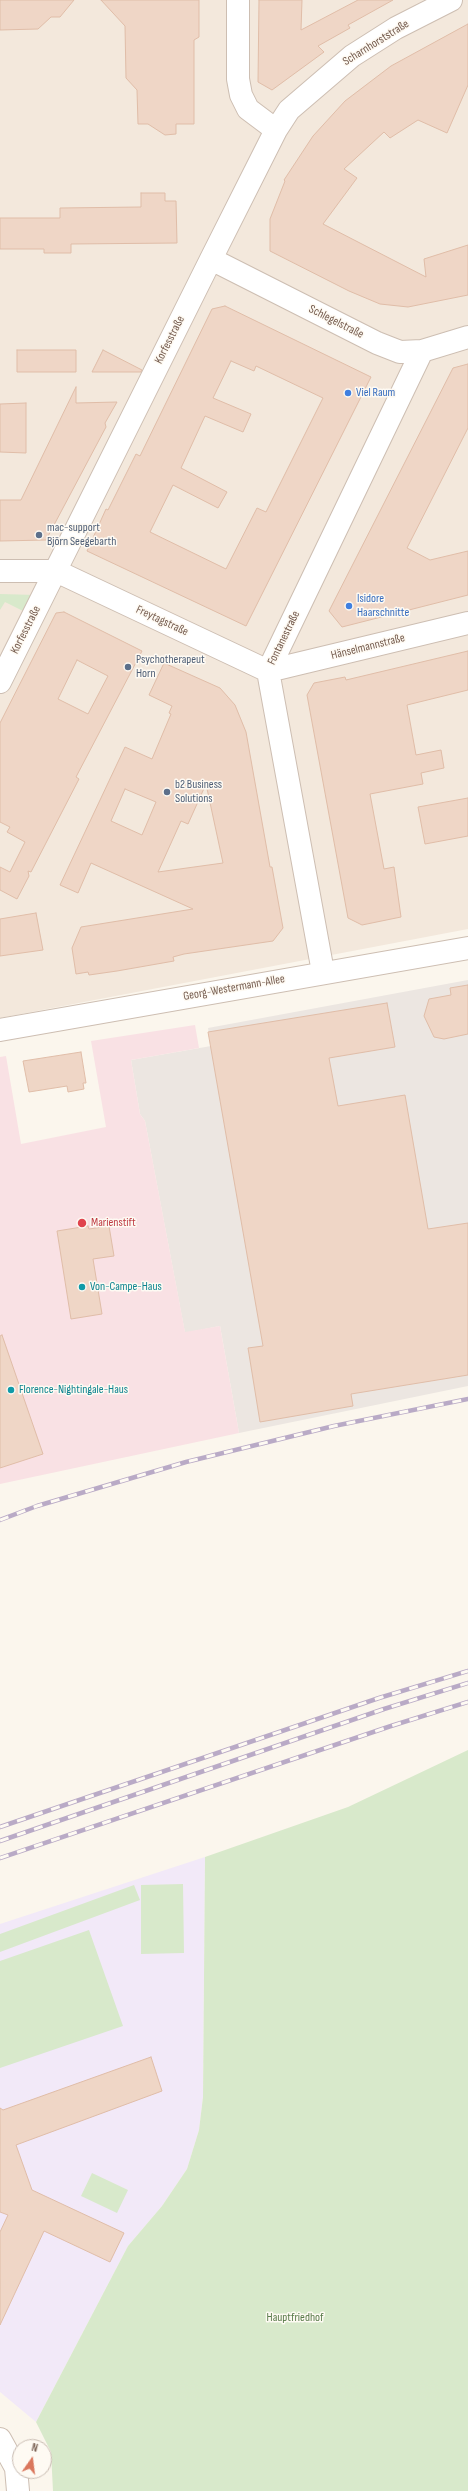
<!DOCTYPE html>
<meta charset="utf-8">
<style>
body{margin:0}
#map{position:relative;width:468px;height:2491px;overflow:hidden;background:#fbf6ed;font-family:"Sofia Sans Condensed",sans-serif}
canvas{display:block}
.north{position:absolute;left:12px;top:2439px;width:40px;height:40px;box-sizing:border-box;background:#fefaf3;border:1px solid #c8bbb2;border-radius:50%;rotate:14deg;font-size:11px;font-weight:700;line-height:16px;text-align:center;color:#765d50}
.north::after{content:'';display:block;margin:auto;width:14px;height:18px;background:#da775d;clip-path:polygon(50% 0,100% 100%,50% 72%,0 100%)}
</style>
<div id="map">
<canvas width="468" height="2491"></canvas>
<div class="north">N</div>
</div>
<script>
const c = document.querySelector('canvas').getContext('2d');
c.lineJoin = 'round';
function fill(path, color) { c.fillStyle = color; c.fill(path, 'evenodd'); }
const poly = rows => new Path2D(rows.map(r => 'M' + r).join(''));
function strokePath(path, color, width, dash) { c.strokeStyle = color; c.lineWidth = width; c.lineCap = dash ? 'butt' : 'round'; c.setLineDash(dash || []); c.stroke(path); }
function write(font, color, halo, rows, align = 'center') {
  c.font = font + ' "Sofia Sans Condensed",sans-serif'; c.lineWidth = 3; c.setLineDash([]); c.textBaseline = 'middle'; c.strokeStyle = halo; c.fillStyle = color; for (const [text, x, y, turn = 0] of rows) {
    c.save(); c.translate(x, y); c.rotate((+turn || 0) * Math.PI / 180); c.textAlign = isNaN(turn) ? turn : align; if (halo) c.strokeText(text, 0, 0); c.fillText(text, 0, 0); c.restore();
  }
}
const residential = poly([
 [0,0,468,0,468,929,0,1018]
]);
const industrial = poly([
 [468,980,468,1386,239,1433,220,1326,185,1333,145,1121,140,1114,131,1060,211,1046,208,1028]
]);
const education = poly([
 [205,1857,203,2097,199,2130,187,2169,162,2206,128,2246,36,2422,0,2392,0,1924]
]);
const medical = poly([
 [195,1025,199,1048,131,1060,140,1114,145,1121,185,1332,220,1326,239,1433,0,1484,0,1057,6,1056,21,1144,106,1127,91,1041]
]);
const green = poly([
 [0,594,37,595,29,614,5,602,0,610],
 [468,1750,468,2491,53,2491,51,2452,36,2422,128,2246,162,2206,187,2169,199,2130,203,2097,205,1857,348,1807],
 [183,1884,184,1953,141,1954,141,1885],
 [134,1885,140,1900,0,1952,0,1934],
 [89,1930,123,2026,0,2068,0,1961],
 [92,2173,128,2190,117,2213,81,2196]
]);
const building = poly([
 [0,0,74,0,60,17,51,17,38,29,0,30,0,0],
 [101,0,199,0,199,37,194,40,194,124,176,124,176,134,165,135,148,124,138,124,137,90,126,78,125,26,101,0],
 [259,0,302,0,301,30,358,0,393,0,348,25,350,28,318,46,324,52,272,90,258,82,259,0],
 [468,24,468,85,447,133,418,120,390,138,384,132,344,169,357,178,323,224,426,277,424,259,468,245,468,295,408,307,380,304,349,291,270,251,270,219,285,181,284,180,313,136,345,101,391,66,468,24],
 [141,193,165,193,165,201,176,201,177,243,71,244,71,253,44,253,44,249,0,249,0,218,60,218,60,208,141,207,141,193],
 [225,306,371,377,246,626,87,551,106,509,108,510,136,454,140,456,212,309,225,306],
 [231,361,254,371,256,366,323,398,266,512,257,508,226,569,150,532,173,485,218,508,227,492,181,468,205,416,243,432,251,414,213,398,231,361],
 [17,350,76,350,76,372,17,372,17,350],
 [103,350,142,370,141,372,92,372,103,350],
 [468,364,468,428,407,548,430,560,468,551,468,595,342,627,329,611,453,368,468,364],
 [76,387,76,403,117,402,105,423,106,427,46,540,0,541,0,500,21,500,76,387],
 [26,403,26,453,0,452,0,404,26,403],
 [64,612,142,651,76,777,79,779,31,872,28,871,29,876,17,899,0,890,0,867,10,872,25,842,7,832,10,827,0,822,0,723,56,613,64,612],
 [77,660,108,676,88,714,58,699,77,660],
 [468,651,468,690,407,705,416,755,441,750,444,768,421,773,423,784,370,794,384,869,394,867,401,917,362,925,348,918,307,695,314,683,345,677,346,680,468,651],
 [164,663,220,688,235,705,246,732,270,867,272,867,283,928,273,941,184,954,173,957,174,961,117,971,89,975,88,972,76,974,72,948,81,927,193,909,91,863,78,893,60,885,125,747,152,759,171,714,169,713,172,706,149,695,164,663],
 [206,784,223,863,158,872,181,821,188,824,206,784],
 [125,789,156,802,142,835,111,821,125,789],
 [468,798,468,836,425,844,418,807,468,798],
 [36,913,43,950,0,956,0,919,36,913],
 [468,985,468,1034,444,1039,434,1037,424,1016,429,999,451,995,450,988,468,985],
 [387,1003,395,1047,329,1058,338,1106,405,1095,428,1229,468,1223,468,1375,351,1394,353,1406,260,1422,248,1348,263,1346,208,1032,387,1003],
 [81,1052,86,1083,83,1083,84,1089,68,1092,67,1086,29,1092,23,1061,81,1052],
 [88,1226,89,1229,109,1226,114,1256,93,1259,102,1314,71,1319,57,1231,88,1226],
 [2,1335,43,1454,0,1468,0,1336,2,1335],
 [151,2057,162,2091,16,2145,32,2190,124,2233,110,2262,44,2231,0,2325,0,2232,8,2215,0,2212,0,2108,3,2110,151,2057]
]);
const minor = poly([
 [238,0,238,79,241,95,248,109,276,130],
 [211,259,377,343,400,352,422,351,468,337],
 [0,571,56,571,268,671],
 [268,671,468,623],
 [0,682,211,259,276,130,289,110,352,56,396,28,451,0],
 [323,972,268,671,422,351],
 [0,2439,16,2468,18,2491]
]);
const tertiary = poly([
 [0,1030,468,948]
]);
const rail = poly([
 [0,1520,37,1506,186,1462,334,1426,468,1399],
 [0,1827,379,1698,468,1671],
 [0,1841,384,1709,468,1683],
 [0,1858,391,1726,468,1702]
]);
const markers = [
 [348,393,4,"#3f7fe0"],
 [39,535,4,"#5c6f8a"],
 [349,606,4,"#3f7fe0"],
 [128,667,4,"#5c6f8a"],
 [167,792,4,"#5c6f8a"],
 [82,1223,5,"#e0444e"],
 [82,1287,4,"#0f9aa8"],
 [11,1390,4,"#0f9aa8"]
];
const streetNames = [
 ["Scharnhorststraße",376,43,-32],
 ["Schlegelstraße",336,322,27],
 ["Korfesstraße",170,340,-63],
 ["Freytagstraße",162,621,25],
 ["Korfesstraße",26,630,-63],
 ["Fontanestraße",284,638,-64],
 ["Hänselmannstraße",368,647,-14],
 ["Georg-Westermann-Allee",234,988,-10]
];
const shopNames = [
 ["Viel Raum",356,393],
 ["Isidore",357,599],
 ["Haarschnitte",357,613]
];
const serviceNames = [
 ["mac-support",47,528],
 ["Björn Seegebarth",47,542],
 ["Psychotherapeut",136,660],
 ["Horn",136,674],
 ["b2 Business",175,785],
 ["Solutions",175,799]
];
const healthNames = [
 ["Marienstift",91,1223]
];
const cultureNames = [
 ["Von-Campe-Haus",90,1287],
 ["Florence-Nightingale-Haus",19,1390]
];
const parkNames = [
 ["Hauptfriedhof",295,2318]
];
fill(residential, '#f3e8dc');
fill(industrial, '#ece6e1');
fill(education, '#f2e9f8');
fill(medical, '#f9e1e4');
fill(green, '#d8e9cb');
fill(building, '#efd6c6');
strokePath(building, '#e0bda8', 1);
strokePath(minor, '#cdbeb2', 24);
strokePath(tertiary, '#cdbeb2', 24);
strokePath(minor, '#fff', 22);
strokePath(tertiary, '#fff', 22);
strokePath(rail, '#b9aac6', 4.5);
strokePath(rail, '#fefaf3', 3, [9]);
for (const [x, y, r, color] of markers) { const dot = new Path2D(); dot.arc(x, y, r, 0, 2 * Math.PI); c.fillStyle = color; c.fill(dot); strokePath(dot, '#fefaf3', 1.5); }
write('12px', '#765d50', '#fefaf3', streetNames);
write('12px', '#366cbe', '#fefaf3', shopNames, 'left');
write('12px', '#4e5e75', '#fefaf3', serviceNames, 'left');
write('12px', '#be3a42', '#fefaf3', healthNames, 'left');
write('12px', '#0d838f', '#fefaf3', cultureNames, 'left');
write('12px', '#587a49', '#fefaf3', parkNames);
</script>
